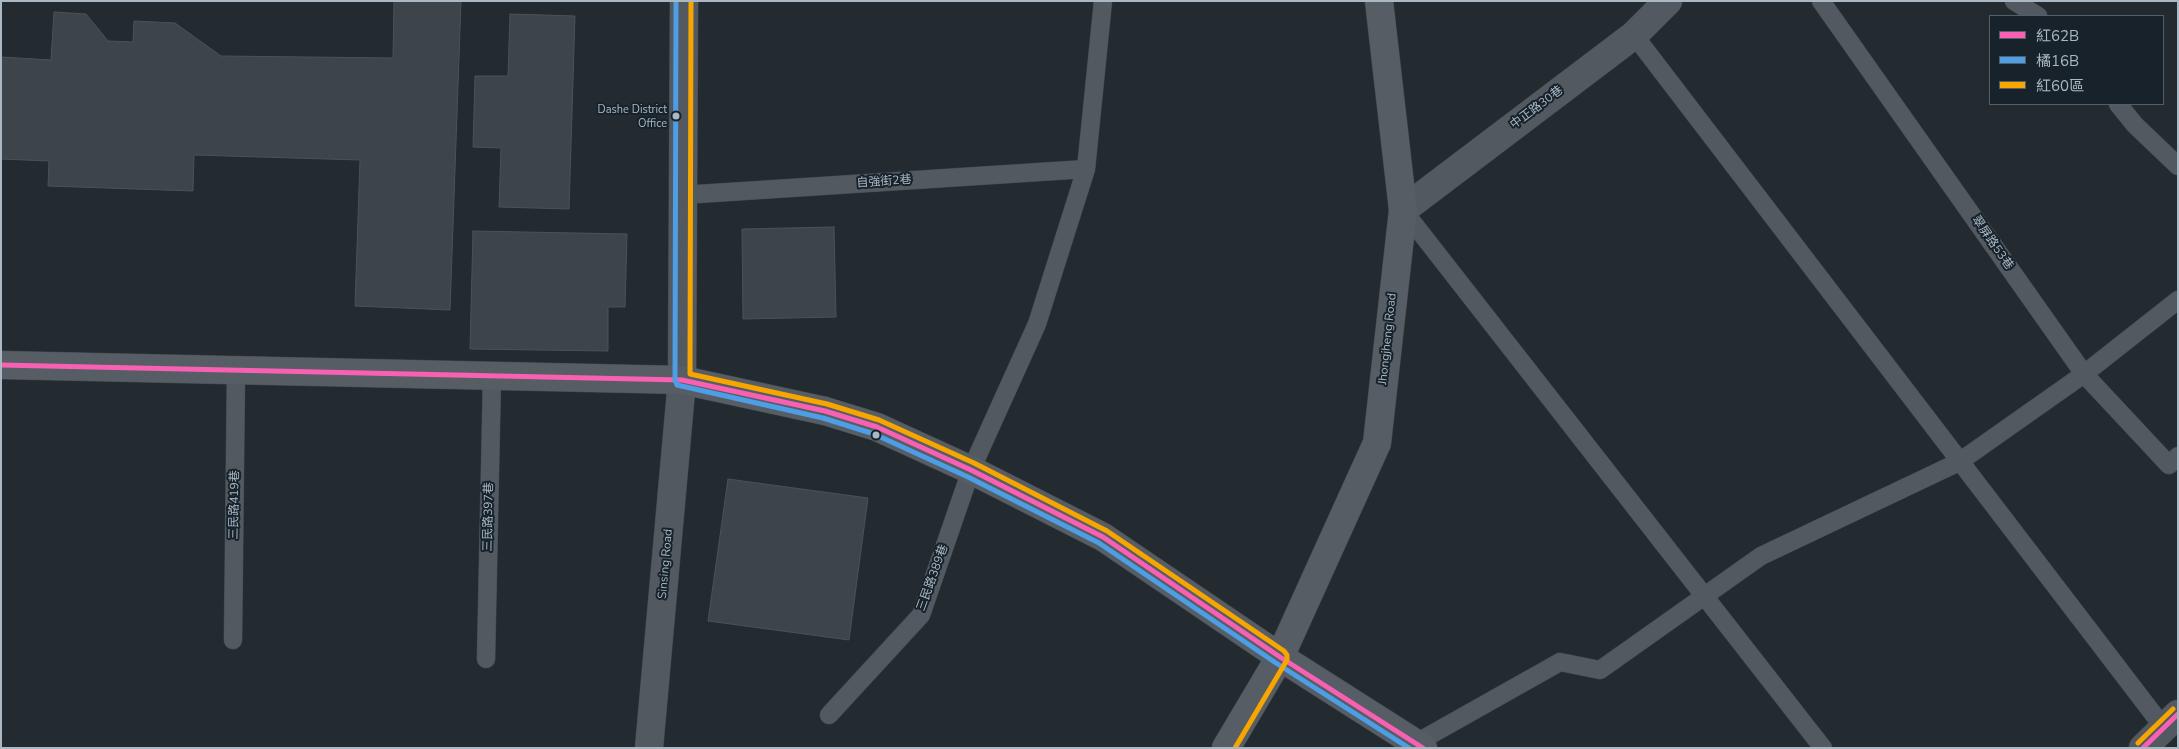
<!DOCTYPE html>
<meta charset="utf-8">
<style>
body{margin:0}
#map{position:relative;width:2179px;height:749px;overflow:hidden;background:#232b30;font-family:"Nunito Sans","Noto Sans TC",sans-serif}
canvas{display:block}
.frame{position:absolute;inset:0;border:2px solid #aab8c4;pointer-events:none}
.legend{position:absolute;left:1989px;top:15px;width:175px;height:90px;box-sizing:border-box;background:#17222b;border:1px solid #525e68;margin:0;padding:6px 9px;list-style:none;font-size:15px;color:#aab8c4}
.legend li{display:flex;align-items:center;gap:10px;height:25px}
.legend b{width:25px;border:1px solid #525e68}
</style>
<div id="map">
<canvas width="2179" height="749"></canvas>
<div class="frame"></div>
<ul class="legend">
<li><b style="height:6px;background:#f860b3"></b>紅62B</li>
<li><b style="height:6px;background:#4d9ee5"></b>橘16B</li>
<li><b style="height:6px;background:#f7a600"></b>紅60區</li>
</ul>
</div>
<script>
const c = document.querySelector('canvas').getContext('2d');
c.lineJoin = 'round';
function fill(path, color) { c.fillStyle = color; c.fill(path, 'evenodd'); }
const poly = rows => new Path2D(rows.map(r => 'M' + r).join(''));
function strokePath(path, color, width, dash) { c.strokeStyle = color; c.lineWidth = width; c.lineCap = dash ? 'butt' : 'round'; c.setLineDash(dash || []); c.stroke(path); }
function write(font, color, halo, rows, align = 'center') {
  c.font = font + ' "Nunito Sans","Noto Sans TC",sans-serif'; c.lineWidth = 4; c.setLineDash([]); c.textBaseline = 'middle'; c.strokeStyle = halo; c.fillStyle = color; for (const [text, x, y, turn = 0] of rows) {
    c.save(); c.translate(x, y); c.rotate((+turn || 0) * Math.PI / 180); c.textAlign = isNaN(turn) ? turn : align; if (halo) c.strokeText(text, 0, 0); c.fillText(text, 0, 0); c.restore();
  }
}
const building = poly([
 [394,1,461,1,450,310,355,306,360,160,194,155,193,191,48,186,49,161,1,159,1,57,51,60,54,12,86,14,108,41,133,42,134,21,175,23,221,56,393,58,394,1],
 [510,14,575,16,569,209,499,207,501,148,473,147,475,76,508,76,510,14],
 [834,227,836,317,743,319,742,229,834,227],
 [473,231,627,234,625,307,608,307,608,351,470,349,473,231],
 [728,479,868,498,849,640,708,621,728,479]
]);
const lane = poly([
 [1821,1,2084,374,2169,465,2178,456],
 [2014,1,2038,16],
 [1634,35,2164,728],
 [2118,104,2135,125,2178,166],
 [682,195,1086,169],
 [1403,210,1823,748],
 [233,640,236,371],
 [486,659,492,376],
 [829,715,921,615,971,470,1037,324,1086,169,1103,1],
 [1416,743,1560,662,1600,670,1761,556,1959,462,2084,374,2178,300]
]);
const street = poly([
 [1403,210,1634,35,1668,1],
 [649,748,682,380,684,1],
 [2143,748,2178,714]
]);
const secondary = poly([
 [1,365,682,380,825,411,877,427,971,470,1103,537,1280,657,1423,748],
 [1226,748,1280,657,1377,443,1403,210,1379,1]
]);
const bus1 = poly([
 [1,365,682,380,825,411,877,427,971,470,1103,537,1280,657,1423,748],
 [2143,748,2178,714]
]);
const bus2 = poly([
 [676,1,675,380,677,385,823,418,874,434,968,477,1099,543,1276,663,1409,748]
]);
const bus3 = poly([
 [691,1,690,374,827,404,879,420,974,463,1107,531,1284,651,1287,655,1287,660,1235,748],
 [2138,743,2173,709]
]);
const markers = [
 [676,116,4.5,"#aab8c4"],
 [876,435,4.5,"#aab8c4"]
];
const busNames = [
 ["Dashe District",667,110],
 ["Office",667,124]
];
const streetNames = [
 ["中正路30巷",1537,108,-37],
 ["自強街2巷",884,182,-4],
 ["翠屏路53巷",1992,243,55],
 ["Jhongjheng Road",1388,339,-84],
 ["三民路419巷",235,505,-89],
 ["三民路397巷",489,517,-89],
 ["Sinsing Road",666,564,-85],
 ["三民路389巷",933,578,-70]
];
fill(building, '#3e454a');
strokePath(building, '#4a5259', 1);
strokePath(lane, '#40474b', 19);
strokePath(street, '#40474b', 29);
strokePath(secondary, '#40474b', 29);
strokePath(lane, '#525960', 18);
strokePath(street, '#525960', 28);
strokePath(secondary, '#575d64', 28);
strokePath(bus1, '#f860b3', 5);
strokePath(bus2, '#4d9ee5', 5);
strokePath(bus3, '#f7a600', 5);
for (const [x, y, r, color] of markers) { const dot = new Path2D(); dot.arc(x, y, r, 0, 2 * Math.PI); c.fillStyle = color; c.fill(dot); strokePath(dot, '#17222b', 2); }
write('11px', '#aab8c4', '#17222b', busNames, 'right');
write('12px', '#aab8c4', '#17222b', streetNames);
</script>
